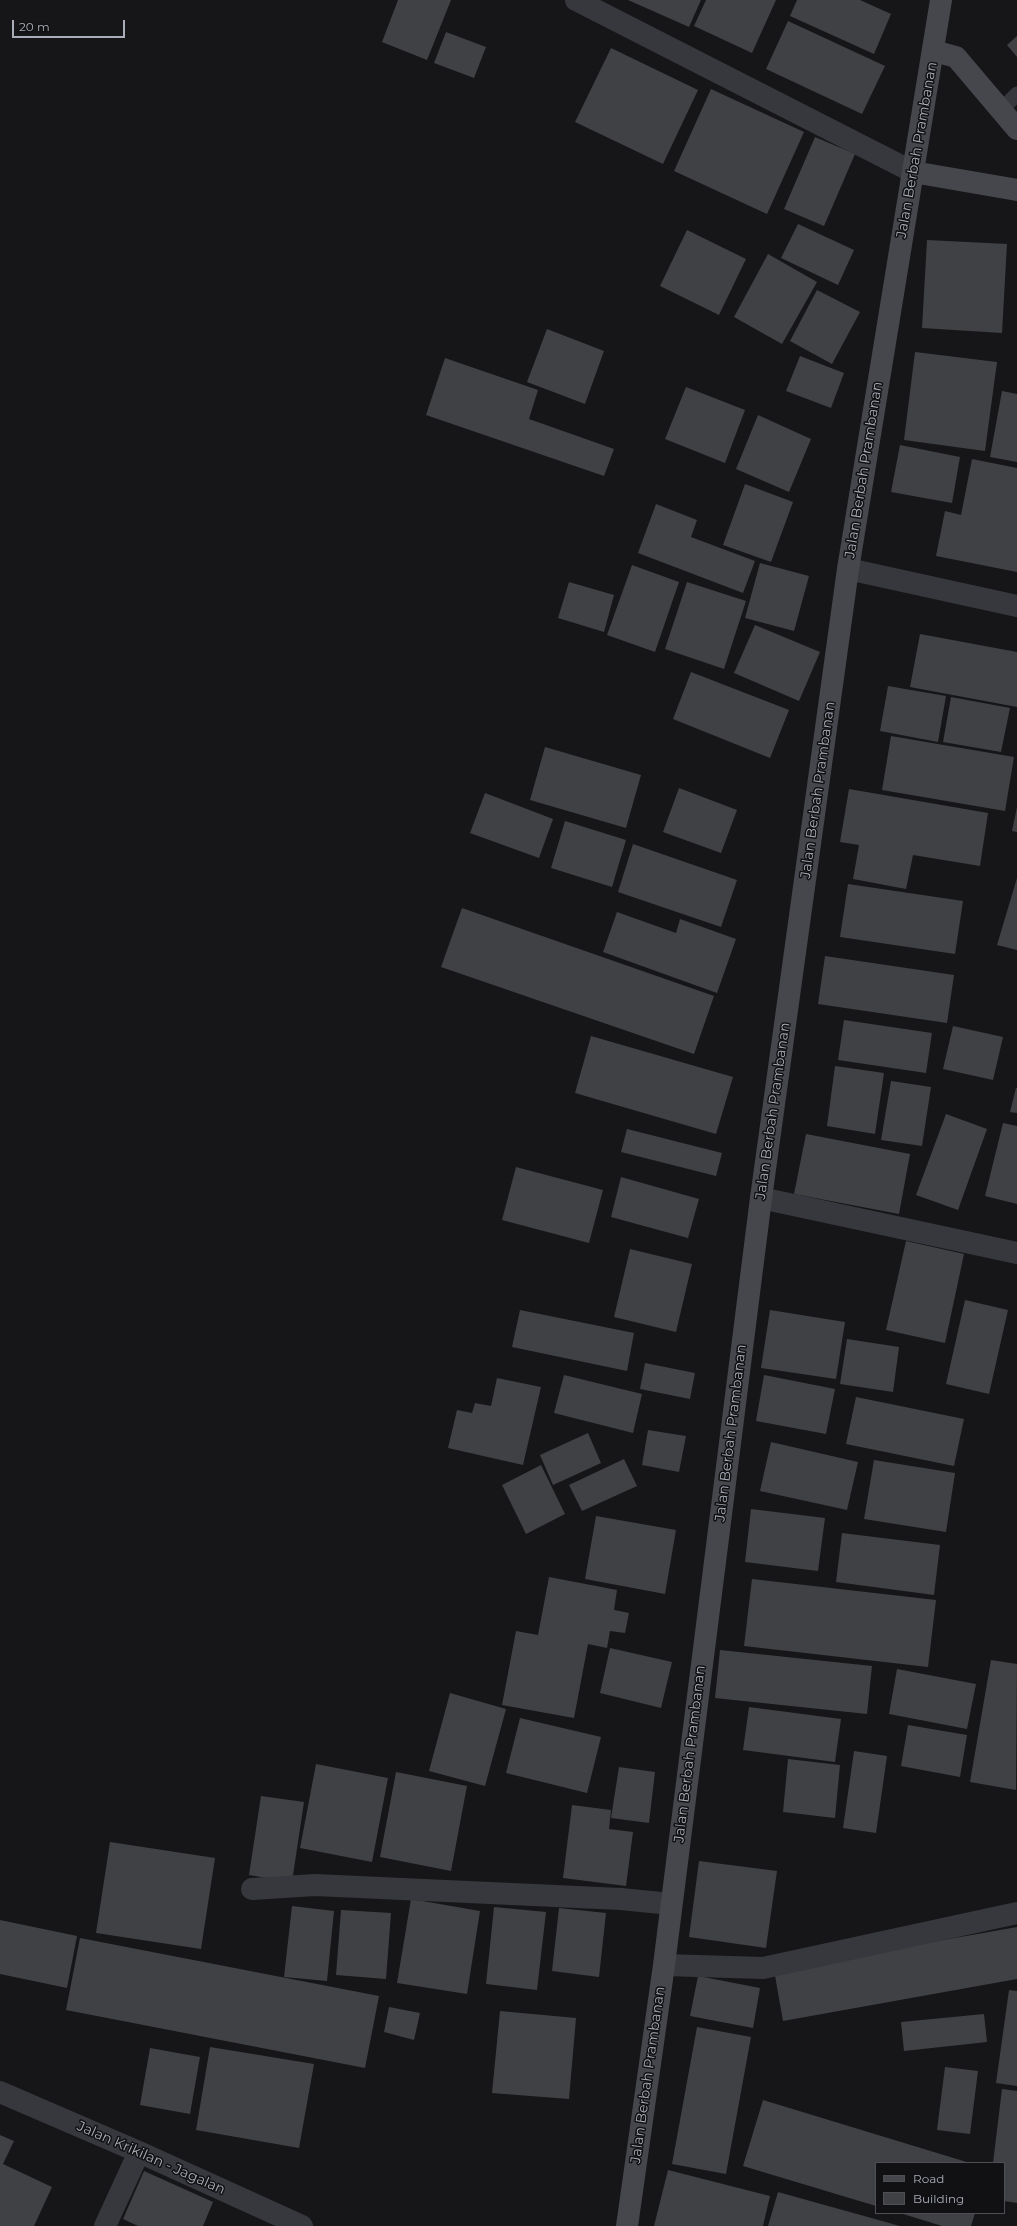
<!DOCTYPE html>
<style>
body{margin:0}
#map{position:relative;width:1017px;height:2226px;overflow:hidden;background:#161618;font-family:Montserrat,sans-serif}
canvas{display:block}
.legend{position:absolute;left:875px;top:2162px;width:130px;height:52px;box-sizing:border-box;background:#111113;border:1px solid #4d4f55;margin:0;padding:5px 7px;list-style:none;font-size:12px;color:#a8adb8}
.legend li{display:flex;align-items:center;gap:8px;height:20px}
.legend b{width:20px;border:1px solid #4d4f55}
.scale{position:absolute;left:12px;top:20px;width:113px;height:18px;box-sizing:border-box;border:2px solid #a8adb8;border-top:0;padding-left:5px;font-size:12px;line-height:14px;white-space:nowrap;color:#a8adb8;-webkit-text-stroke:3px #111113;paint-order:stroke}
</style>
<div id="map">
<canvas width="1017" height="2226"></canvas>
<ul class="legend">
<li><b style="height:5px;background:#45474d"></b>Road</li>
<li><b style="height:11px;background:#404145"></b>Building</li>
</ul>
<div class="scale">20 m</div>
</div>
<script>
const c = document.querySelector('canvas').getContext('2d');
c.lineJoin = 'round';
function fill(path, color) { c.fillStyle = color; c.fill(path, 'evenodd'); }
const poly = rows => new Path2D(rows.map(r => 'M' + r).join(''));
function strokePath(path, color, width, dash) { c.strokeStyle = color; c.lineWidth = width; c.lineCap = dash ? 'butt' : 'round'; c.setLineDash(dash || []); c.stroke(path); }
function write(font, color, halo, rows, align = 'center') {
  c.font = font + ' Montserrat,sans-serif'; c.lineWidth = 3; c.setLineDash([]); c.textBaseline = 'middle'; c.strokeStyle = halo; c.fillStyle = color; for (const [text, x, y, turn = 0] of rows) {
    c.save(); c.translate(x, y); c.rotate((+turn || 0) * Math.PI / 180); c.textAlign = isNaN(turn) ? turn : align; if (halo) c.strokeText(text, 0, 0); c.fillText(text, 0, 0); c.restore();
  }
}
const building = poly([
 [398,0,451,0,427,60,382,42],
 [628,0,701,0,689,27],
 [706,0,776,0,752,53,694,26],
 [797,0,860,0,891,14,874,54,790,16],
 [788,21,885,66,862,114,766,69],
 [446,32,486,47,474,78,434,63],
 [1017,36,1017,57,1007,45],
 [611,48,698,90,663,164,575,122],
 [711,89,804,132,767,214,674,171],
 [815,137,855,154,824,226,784,209],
 [798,224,854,250,838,285,781,258],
 [687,230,746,259,719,315,660,286],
 [927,240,1007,244,1002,333,922,328],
 [768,254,817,282,782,344,734,317],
 [817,290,860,312,832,364,790,341],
 [547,329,604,351,585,404,527,382],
 [915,352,997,362,985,451,904,440],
 [800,356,844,373,831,408,786,391],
 [445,358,538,390,529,419,614,449,604,476,426,415],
 [686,387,745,410,725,463,665,439],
 [1002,391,1017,394,1017,462,990,457],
 [758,415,811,439,789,492,736,469],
 [900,445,960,457,952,503,891,492],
 [972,459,1017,468,1017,572,936,556,945,511,961,515],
 [745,484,793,502,771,562,723,545],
 [656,504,697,520,691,537,755,561,743,593,638,553],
 [760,563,809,576,794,631,745,618],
 [632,565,679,582,655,652,607,635],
 [569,582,614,595,604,632,558,618],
 [687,582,746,601,724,669,665,649],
 [755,625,820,652,799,701,734,673],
 [920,634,1017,652,1017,707,910,687],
 [691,672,789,710,770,758,673,719],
 [888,686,946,696,938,742,880,731],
 [951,697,1010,708,1001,752,943,742],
 [891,736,1014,757,1005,811,882,790],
 [545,747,641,775,626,828,530,800],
 [679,788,737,810,721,853,663,832],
 [849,789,988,813,980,866,913,855,906,889,853,879,859,845,840,842],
 [485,793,553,819,539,858,470,833],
 [1017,807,1017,832,1012,831],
 [565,821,626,840,612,887,551,868],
 [633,844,737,880,721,927,618,892],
 [1017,878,1017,950,997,945],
 [848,884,963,901,955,954,840,937],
 [462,908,714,996,694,1054,441,967],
 [617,912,676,933,680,919,736,939,717,993,603,952],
 [825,956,954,975,947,1023,818,1004],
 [844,1020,932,1033,926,1073,838,1060],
 [953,1026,1003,1037,993,1080,943,1069],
 [591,1036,733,1077,716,1134,575,1093],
 [835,1066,884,1073,875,1134,827,1126],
 [891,1081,931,1087,922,1146,881,1140],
 [1016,1088,1017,1088,1017,1113,1010,1112],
 [946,1114,987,1129,958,1210,916,1195],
 [1003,1123,1017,1126,1017,1204,985,1196],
 [627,1129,722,1153,716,1176,621,1152],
 [806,1134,910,1154,899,1214,794,1194],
 [516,1167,603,1190,589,1243,502,1220],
 [621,1177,699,1199,688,1238,611,1217],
 [906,1241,964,1254,945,1343,886,1330],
 [630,1249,692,1264,676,1332,614,1317],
 [965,1300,1008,1310,989,1394,946,1384],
 [520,1310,634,1333,627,1371,512,1347],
 [770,1310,845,1322,836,1379,761,1368],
 [847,1339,899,1347,893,1392,840,1384],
 [645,1363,695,1373,690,1399,640,1389],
 [564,1375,642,1394,633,1433,554,1413],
 [764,1375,835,1389,826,1434,756,1421],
 [497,1378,541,1387,523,1465,448,1448,457,1410,472,1413,475,1403,491,1406],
 [856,1397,964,1419,954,1466,846,1444],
 [648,1430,686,1436,679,1472,642,1465],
 [588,1433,601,1463,553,1485,540,1455],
 [771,1442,858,1462,847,1510,760,1491],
 [624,1459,637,1486,582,1511,569,1485],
 [874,1460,955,1473,946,1532,864,1519],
 [541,1465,565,1514,526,1534,502,1485],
 [751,1509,825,1518,818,1571,745,1562],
 [596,1516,676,1530,665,1594,585,1579],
 [842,1533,940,1545,934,1595,836,1582],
 [549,1577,617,1590,614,1610,629,1613,625,1633,610,1631,607,1648,588,1644,574,1718,502,1705,516,1631,538,1635],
 [752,1579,936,1600,928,1667,744,1646],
 [610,1648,672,1662,661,1708,600,1693],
 [720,1650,872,1666,867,1714,715,1698],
 [991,1660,1017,1664,1016,1790,970,1782],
 [897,1669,976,1684,967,1729,889,1714],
 [450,1693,506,1709,485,1786,429,1771],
 [749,1707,841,1719,835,1762,743,1750],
 [520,1718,601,1737,587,1793,506,1773],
 [908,1725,967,1735,960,1777,901,1766],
 [854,1751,887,1756,876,1833,843,1828],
 [788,1759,840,1765,835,1818,783,1812],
 [316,1764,388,1778,372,1862,300,1848],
 [619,1767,655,1772,649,1823,611,1818],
 [396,1772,467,1786,451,1871,380,1857],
 [261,1796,304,1802,292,1882,249,1875],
 [572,1805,611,1810,609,1829,633,1832,626,1886,563,1878],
 [110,1842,215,1858,201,1949,96,1933],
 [699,1861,777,1871,766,1948,689,1937],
 [411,1899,480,1911,467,1994,397,1983],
 [292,1906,334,1911,327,1981,284,1977],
 [494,1907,546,1912,537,1990,486,1984],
 [559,1908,606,1913,599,1977,552,1971],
 [341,1910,391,1913,386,1979,336,1975],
 [0,1920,77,1936,67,1988,0,1974],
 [1017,1927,1017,1979,783,2021,774,1970],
 [80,1938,379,1996,365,2068,66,2010],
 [698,1976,760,1988,753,2028,690,2016],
 [1009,1990,1017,1991,1017,2086,996,2083],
 [389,2007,420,2013,414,2040,384,2032],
 [500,2011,576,2018,569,2099,492,2093],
 [984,2014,987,2042,904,2051,901,2022],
 [697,2027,751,2037,726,2174,672,2164],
 [210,2047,314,2064,299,2148,196,2130],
 [150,2048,200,2057,190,2114,140,2105],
 [945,2067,978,2071,970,2134,937,2130],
 [1002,2089,1017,2091,1017,2203,1004,2201,1004,2163,993,2163],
 [763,2100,970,2163,876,2163,876,2206,743,2166],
 [0,2135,14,2141,3,2164,52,2187,34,2226,0,2226],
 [668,2170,770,2196,763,2226,654,2226],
 [144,2171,213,2202,203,2226,138,2226,123,2219],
 [778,2192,900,2226,768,2226],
 [900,2213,975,2213,971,2226,942,2226]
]);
const lane = poly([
 [1000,111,1017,94]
]);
const street = poly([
 [576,0,913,172],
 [848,569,1017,606],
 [761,1198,1017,1253],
 [252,1889,315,1885,621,1899,671,1904],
 [664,1965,763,1968,1017,1913],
 [0,2092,139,2152,302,2226],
 [105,2226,139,2152]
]);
const secondary = poly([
 [934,51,956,57,1017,129],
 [913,172,1017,190],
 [627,2226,664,1965,761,1198,848,569,941,0]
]);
const streetNames = [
 ["Jalan Berbah Prambanan",917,150,-80],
 ["Jalan Berbah Prambanan",864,470,-81],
 ["Jalan Berbah Prambanan",818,790,-82],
 ["Jalan Berbah Prambanan",773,1111,-82],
 ["Jalan Berbah Prambanan",731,1433,-83],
 ["Jalan Berbah Prambanan",690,1754,-83],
 ["Jalan Berbah Prambanan",648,2075,-82],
 ["Jalan Krikilan - Jagalan",151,2158,24]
];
fill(building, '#404145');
strokePath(lane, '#37383d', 15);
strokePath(street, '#37383d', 22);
strokePath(secondary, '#45474d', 22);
write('14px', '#a8adb8', '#111113', streetNames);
</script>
